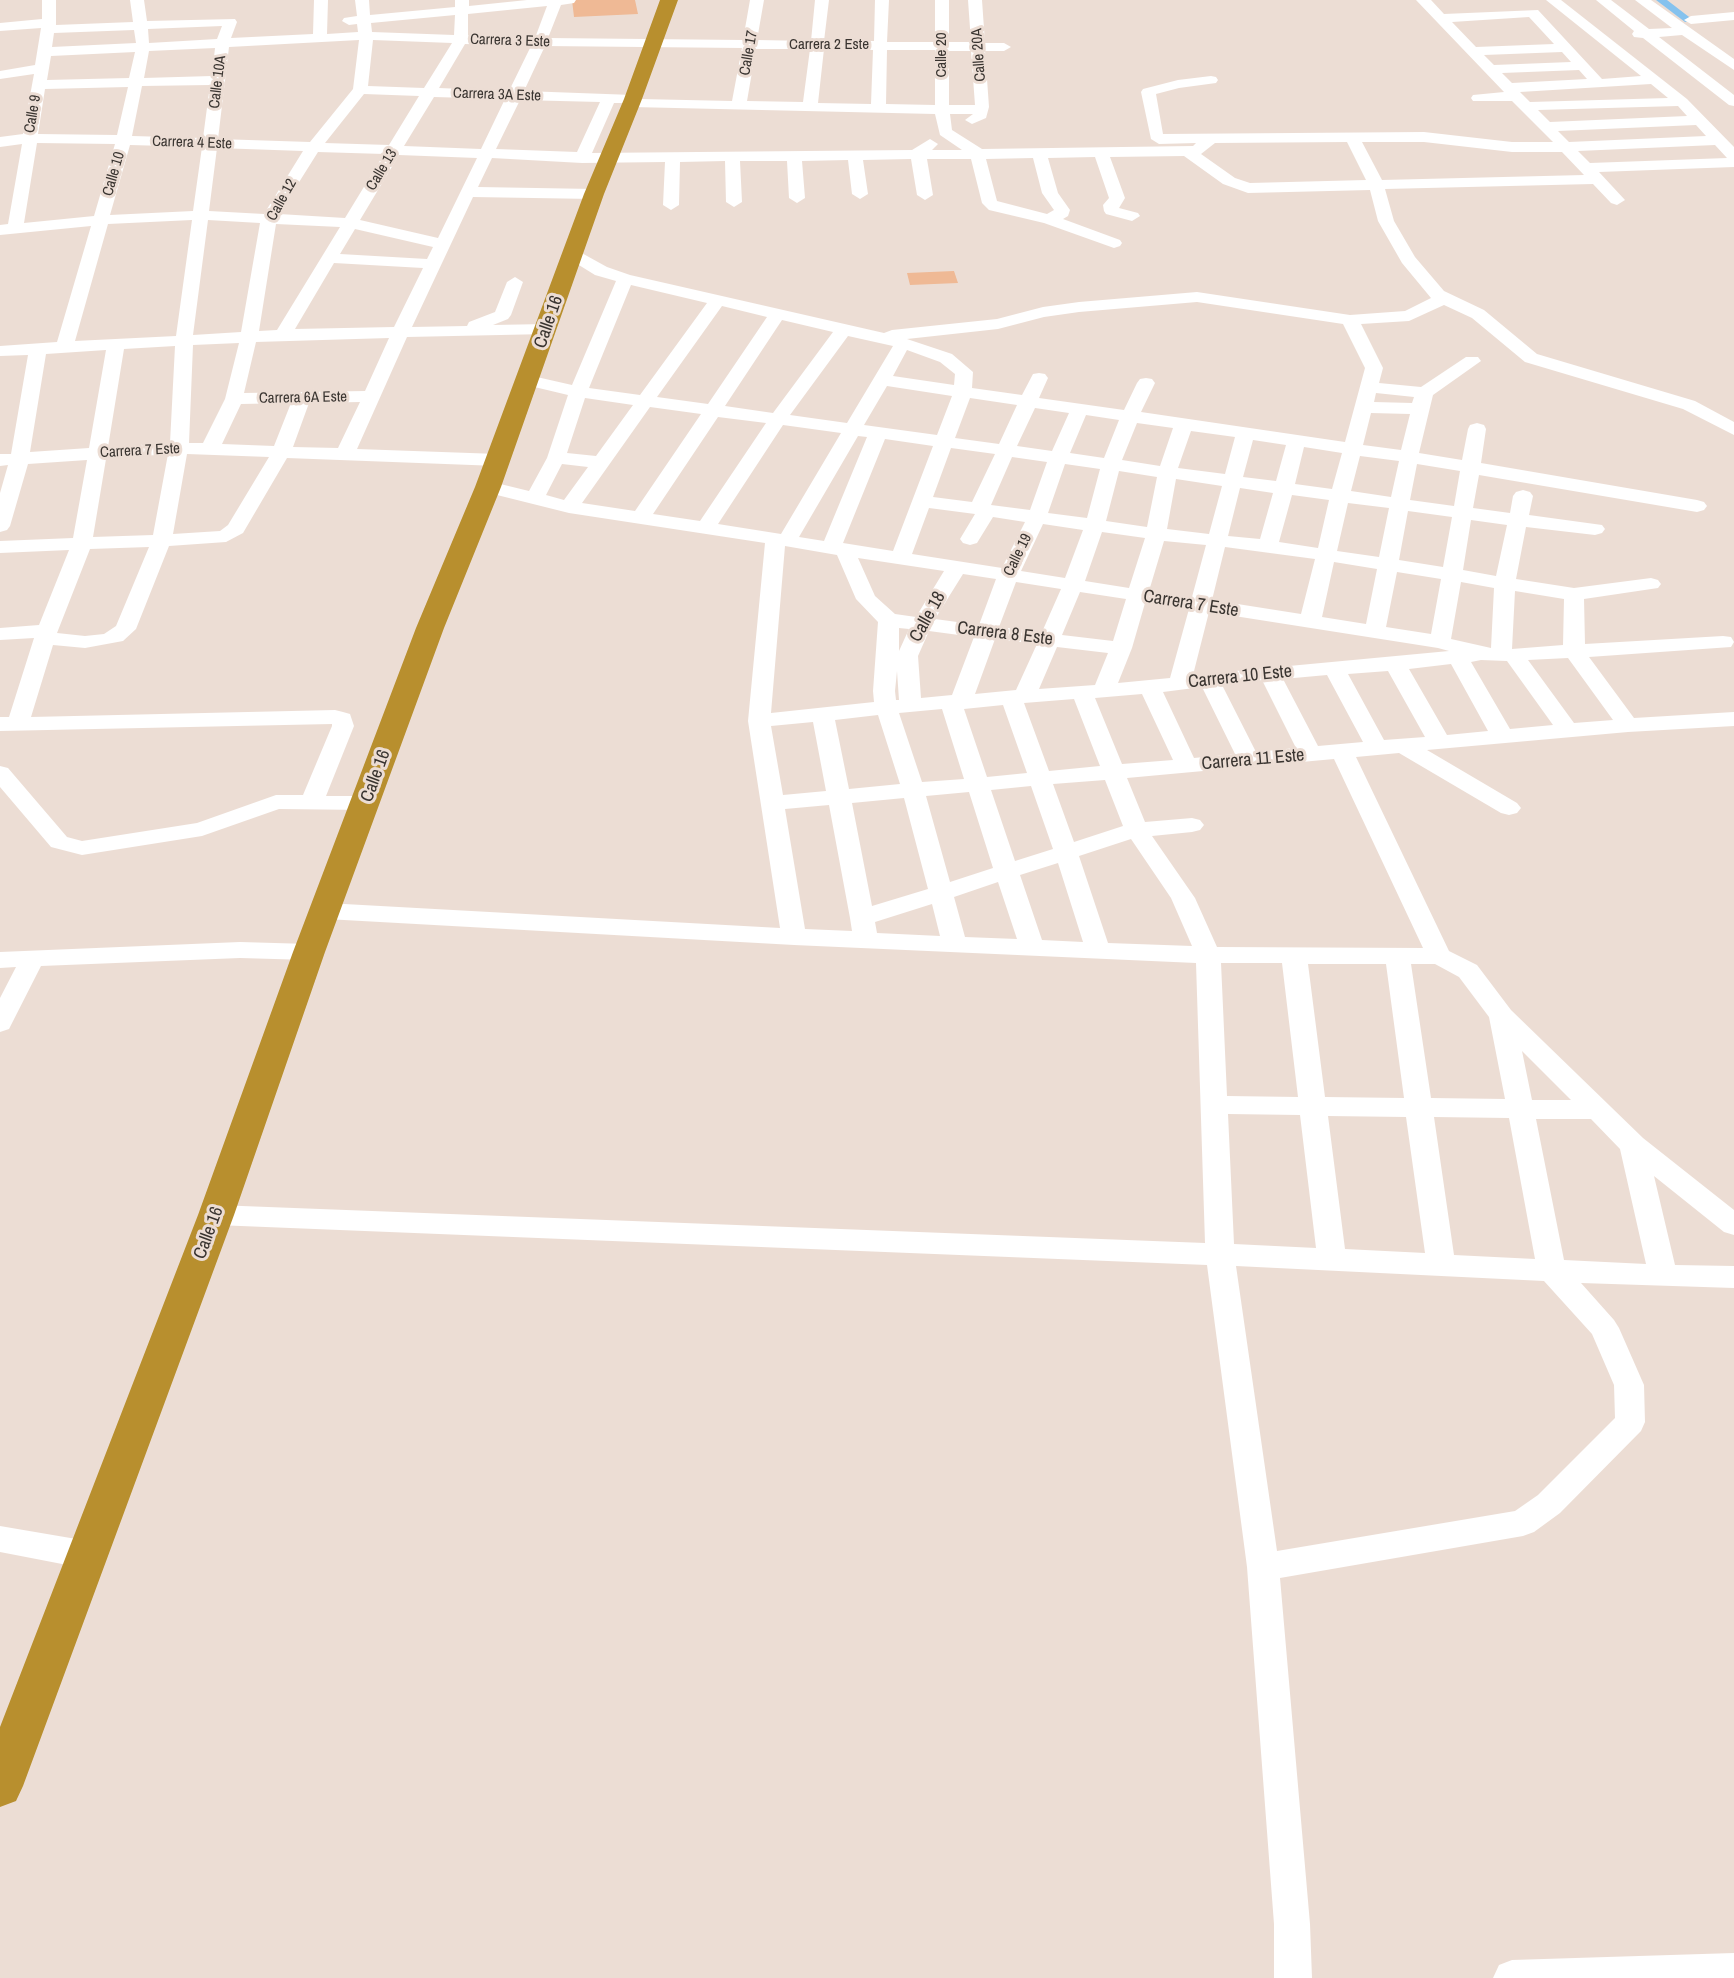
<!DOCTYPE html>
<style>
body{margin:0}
canvas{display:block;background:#ecddd4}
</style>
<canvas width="1734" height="1978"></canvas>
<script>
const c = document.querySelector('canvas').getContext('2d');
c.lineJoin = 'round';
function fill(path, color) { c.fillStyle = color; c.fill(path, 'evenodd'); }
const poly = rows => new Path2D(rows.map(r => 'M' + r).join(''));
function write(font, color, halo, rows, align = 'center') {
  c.font = font + ' "Archivo Narrow",sans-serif'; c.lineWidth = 6; c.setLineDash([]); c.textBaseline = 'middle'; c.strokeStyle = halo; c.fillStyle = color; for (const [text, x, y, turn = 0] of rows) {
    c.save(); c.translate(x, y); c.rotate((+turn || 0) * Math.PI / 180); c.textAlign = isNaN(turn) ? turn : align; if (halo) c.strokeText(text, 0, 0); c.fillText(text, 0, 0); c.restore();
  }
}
const green = poly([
 [572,0,635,0,638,14,574,17],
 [954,271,958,283,910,285,907,273]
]);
const canal = poly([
 [1656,0,1667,0,1693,20,1685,22,1656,0]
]);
const minor = poly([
 [42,0,56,0,56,25,133,22,130,0,144,0,147,21,235,19,237,22,231,38,313,34,314,0,328,0,327,34,358,32,357,24,349,25,342,21,344,18,357,16,355,0,369,0,370,15,455,7,455,0,469,0,469,6,527,0,576,0,574,3,561,5,548,38,743,40,750,0,764,0,757,40,811,41,815,0,829,0,824,41,874,41,875,0,889,0,887,42,935,42,935,0,949,0,949,42,971,42,968,0,982,0,985,43,1004,43,1011,47,1004,51,985,51,989,107,986,118,972,124,965,120,973,114,950,114,952,130,982,149,1193,146,1196,143,1159,144,1151,139,1141,92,1143,89,1178,80,1211,76,1216,77,1218,80,1216,83,1179,88,1156,94,1163,134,1424,132,1512,142,1553,142,1512,101,1473,101,1471,98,1473,95,1504,92,1416,0,1431,0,1444,14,1538,10,1602,79,1641,76,1546,0,1561,0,1687,99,1734,147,1734,167,1599,172,1625,200,1617,205,1611,203,1593,184,1385,189,1394,221,1415,257,1444,291,1484,310,1537,354,1695,401,1734,422,1734,435,1683,409,1525,362,1472,318,1444,305,1409,321,1361,324,1383,368,1379,383,1421,387,1466,357,1478,357,1481,361,1433,395,1419,453,1462,460,1468,429,1470,425,1477,423,1484,425,1486,429,1481,463,1697,500,1704,502,1707,506,1704,510,1697,512,1479,475,1473,508,1510,513,1513,496,1516,492,1523,490,1530,492,1533,496,1529,515,1602,525,1605,529,1602,533,1595,535,1526,527,1516,579,1574,588,1651,578,1658,580,1661,584,1658,588,1584,599,1585,644,1723,636,1731,637,1734,642,1731,647,1589,657,1634,718,1734,712,1734,726,1628,732,1427,750,1517,803,1521,808,1517,813,1509,815,1501,813,1399,753,1356,757,1449,951,1477,965,1511,1010,1643,1138,1734,1210,1734,1235,1724,1232,1654,1176,1675,1265,1734,1266,1734,1288,1581,1283,1614,1320,1619,1328,1644,1385,1645,1422,1641,1431,1560,1513,1534,1532,1523,1536,1280,1578,1310,1924,1312,1978,1274,1978,1274,1924,1247,1567,1207,1265,216,1225,206,1222,202,1215,206,1208,216,1205,1205,1243,1196,963,794,945,326,919,317,916,314,911,317,906,326,903,780,928,748,721,765,543,569,513,481,491,478,487,481,483,488,481,529,491,547,458,568,395,522,384,519,380,522,376,528,375,572,385,616,281,595,275,566,257,564,254,566,251,578,251,607,267,630,275,884,333,892,330,997,319,1043,307,1079,302,1197,292,1350,315,1405,311,1431,298,1402,263,1378,221,1370,190,1248,193,1223,184,1184,156,1110,157,1125,198,1119,208,1138,213,1140,216,1132,221,1106,214,1104,211,1103,205,1109,198,1095,157,1048,158,1058,193,1070,210,1068,216,1063,219,1120,240,1122,243,1120,246,1114,248,1044,223,989,210,982,203,971,159,927,159,933,195,925,200,917,195,911,159,863,160,868,194,860,199,852,194,848,160,802,161,805,198,797,203,789,198,787,161,740,161,742,202,734,207,726,202,725,161,680,162,679,205,671,210,663,205,665,162,582,163,492,158,478,187,594,189,602,194,594,199,473,197,412,327,467,326,469,322,495,312,507,282,515,277,523,282,511,315,508,319,493,325,547,324,553,325,556,329,553,333,547,334,407,337,357,449,498,454,505,456,508,460,505,464,498,466,287,458,243,533,226,542,169,546,136,629,123,641,85,648,53,645,31,717,335,710,343,712,350,714,354,726,326,796,366,796,374,798,378,803,374,808,366,810,279,809,202,836,82,855,51,847,0,787,0,766,8,768,67,837,82,841,197,823,276,795,303,795,332,726,332,724,0,731,0,717,9,717,34,638,0,640,0,628,39,625,69,550,0,553,0,541,73,538,87,460,28,464,10,526,7,530,0,532,0,493,8,465,0,466,0,454,11,454,28,355,0,356,0,346,57,342,91,226,0,235,0,225,8,224,22,144,0,147,0,137,23,134,34,74,0,79,0,71,35,65,41,28,0,31,0,23,42,19,42,0],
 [547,6,535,38,468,35,468,14,547,6],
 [455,15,454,35,372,32,371,23,455,15],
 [1529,17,1554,44,1476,47,1452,22,1529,17],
 [222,26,217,39,149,43,148,29,222,26],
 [134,30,136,43,52,47,54,33,134,30],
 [359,40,353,89,310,142,218,139,229,47,359,40],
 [373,40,452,43,424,88,368,86,373,40],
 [465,44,531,46,509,91,439,88,465,44],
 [545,46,742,48,732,101,640,99,633,95,524,91,545,46],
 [215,48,212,76,144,78,149,51,215,48],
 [756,49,810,49,803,102,747,101,756,49],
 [824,49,873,50,871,104,818,103,824,49],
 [887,50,935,50,935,105,886,104,887,50],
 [949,51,971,51,975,105,949,105,949,51],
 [135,52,129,78,47,80,51,56,135,52],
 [1562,52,1571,62,1494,65,1484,55,1562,52],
 [1579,70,1587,79,1512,83,1502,73,1579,70],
 [1651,84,1668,98,1530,102,1520,92,1651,84],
 [210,85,203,138,132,136,142,86,210,85],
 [128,87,117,135,38,134,45,89,128,87],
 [364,94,419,96,389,145,325,143,364,94],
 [434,97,505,99,481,149,404,146,434,97],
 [520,100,600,102,577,152,496,149,520,100],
 [614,103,625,103,632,107,935,114,940,135,962,150,932,150,938,144,930,139,912,150,592,153,614,103],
 [1678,106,1687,116,1550,122,1538,110,1678,106],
 [1696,125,1706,136,1569,142,1558,131,1696,125],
 [1347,142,1366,180,1250,183,1235,178,1201,154,1215,143,1347,142],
 [1362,142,1424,142,1512,152,1562,152,1584,175,1382,180,1362,142],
 [37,143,115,144,94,216,24,223,37,143],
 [130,145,202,147,193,211,110,215,130,145],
 [1715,145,1727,158,1590,163,1578,151,1715,145],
 [217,148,303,151,264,214,209,211,217,148],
 [318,152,384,154,345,218,279,214,318,152],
 [399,155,477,158,438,238,360,220,399,155],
 [1033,158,1042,193,1054,210,1047,214,997,201,986,159,1033,158],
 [192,220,176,336,75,341,108,224,192,220],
 [208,220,260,223,241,332,193,335,208,220],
 [276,224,340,227,277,330,259,331,276,224],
 [355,229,433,247,427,259,340,254,355,229],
 [334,263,423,268,394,327,295,329,334,263],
 [631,285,707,303,640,395,589,388,631,285],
 [1197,302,1343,324,1365,368,1345,442,1141,412,1155,383,1152,379,1146,378,1140,379,1137,383,1124,410,1039,398,1048,378,1045,374,1039,373,1033,374,1022,395,972,388,973,372,952,354,907,339,998,329,1044,317,1079,312,1197,302],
 [722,306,767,317,708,404,657,397,722,306],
 [782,320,833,332,773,413,725,406,782,320],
 [848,336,893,346,847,423,790,415,848,336],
 [389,338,365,391,244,393,256,342,389,338],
 [239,343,225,399,203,443,189,443,193,345,239,343],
 [175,346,170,443,108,447,124,349,175,346],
 [106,350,89,448,30,452,46,354,106,350],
 [907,350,940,362,955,374,954,385,893,376,907,350],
 [887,386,952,396,937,435,864,425,887,386],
 [1376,393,1414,397,1412,403,1374,402,1376,393],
 [585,398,633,405,596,456,567,453,585,398],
 [970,398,1017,405,999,444,955,438,970,398],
 [360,402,338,448,293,447,309,403,360,402],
 [291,403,274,446,222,444,241,404,291,403],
 [650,407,701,414,635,511,582,503,650,407],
 [1035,408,1069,413,1052,451,1017,446,1035,408],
 [1371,413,1410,414,1401,450,1363,445,1371,413],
 [1086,415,1119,420,1104,458,1070,453,1086,415],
 [718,417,766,423,700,521,653,514,718,417],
 [1137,423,1173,428,1160,466,1122,460,1137,423],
 [783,425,841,433,781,534,718,524,783,425],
 [1191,431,1235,437,1225,474,1178,468,1191,431],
 [858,436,867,437,824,541,799,537,858,436],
 [885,439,933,446,893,551,843,543,885,439],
 [1253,440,1286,445,1276,481,1243,477,1253,440],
 [1304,447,1342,453,1332,489,1295,484,1304,447],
 [951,448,995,454,972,502,933,497,951,448],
 [168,454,153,535,93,537,106,459,168,454],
 [187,454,269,457,228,525,220,531,173,534,187,454],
 [1360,456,1399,461,1391,497,1351,491,1360,456],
 [1012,457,1047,462,1030,510,991,505,1012,457],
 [562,464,588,467,564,500,546,495,562,464],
 [1065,464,1100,469,1087,518,1048,513,1065,464],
 [1417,464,1460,471,1454,506,1410,500,1417,464],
 [1119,471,1157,477,1147,527,1106,521,1119,471],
 [1176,479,1222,486,1209,534,1167,529,1176,479],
 [1240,488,1273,493,1260,539,1228,536,1240,488],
 [1292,495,1329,500,1318,548,1279,542,1292,495],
 [1348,503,1389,508,1379,557,1337,551,1348,503],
 [929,508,975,514,960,539,963,543,970,545,977,543,993,517,1025,522,1002,568,912,554,929,508],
 [1408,511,1452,517,1443,567,1399,560,1408,511],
 [1471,520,1507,525,1496,576,1463,570,1471,520],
 [1043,524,1083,530,1065,578,1021,571,1043,524],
 [1102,532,1145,538,1129,588,1085,581,1102,532],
 [1164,541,1206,545,1192,597,1149,591,1164,541],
 [785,546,837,555,856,599,878,622,873,691,874,702,771,713,785,546],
 [149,547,116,626,104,634,85,636,57,633,90,549,149,547],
 [1225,547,1315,559,1301,614,1212,600,1225,547],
 [858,558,944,571,916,617,895,614,875,596,858,558],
 [1334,562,1377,569,1366,624,1322,617,1334,562],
 [1397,572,1441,579,1431,634,1386,627,1397,572],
 [963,574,996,579,979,625,935,619,963,574],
 [1016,582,1061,589,1042,632,999,627,1016,582],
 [1461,582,1494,588,1491,648,1451,639,1461,582],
 [1515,591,1564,599,1563,645,1512,649,1515,591],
 [1080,592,1126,599,1113,641,1062,635,1080,592],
 [1145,603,1189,609,1170,678,1118,683,1132,648,1145,603],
 [1209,612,1438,648,1449,651,1193,675,1209,612],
 [899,628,909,629,899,651,899,628],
 [929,631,974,637,952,695,921,698,918,656,929,631],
 [995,639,1037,644,1016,690,975,694,995,639],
 [1057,647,1108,653,1095,685,1039,689,1057,647],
 [1568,658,1613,720,1574,723,1528,660,1568,658],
 [1481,660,1507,661,1553,725,1510,729,1471,662,1481,660],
 [1451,664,1488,731,1447,735,1409,669,1451,664],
 [897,671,899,700,896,700,895,691,897,671],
 [1388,671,1425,737,1384,740,1348,674,1388,671],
 [1327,675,1363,742,1318,746,1283,679,1327,675],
 [1262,680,1296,748,1256,752,1222,685,1262,680],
 [1202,687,1235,754,1194,758,1163,692,1202,687],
 [1142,694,1173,760,1122,764,1095,698,1142,694],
 [1074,699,1100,766,1049,771,1024,703,1074,699],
 [1003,705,1027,773,987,777,964,709,1003,705],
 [942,709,964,779,922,782,899,713,942,709],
 [878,715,900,784,849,789,835,720,878,715],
 [813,722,826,791,783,795,771,726,813,722],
 [1334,759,1423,948,1217,947,1195,898,1152,836,1192,832,1200,830,1204,825,1200,820,1192,818,1145,822,1127,778,1334,759],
 [1105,780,1123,826,1074,842,1053,784,1105,780],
 [1031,786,1053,849,1015,861,991,790,1031,786],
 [969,792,993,868,950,882,926,796,969,792],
 [904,798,928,889,872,906,852,803,904,798],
 [829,805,850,918,852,931,805,929,785,809,829,805],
 [1131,839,1171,898,1192,946,1108,943,1079,856,1131,839],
 [1058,863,1083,942,1042,940,1020,875,1058,863],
 [998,882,1017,939,965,937,954,897,998,882],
 [932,904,940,936,877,933,875,922,932,904],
 [1221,963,1282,963,1298,1097,1227,1096,1221,963],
 [1308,964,1386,964,1404,1098,1325,1097,1308,964],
 [1411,964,1435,964,1459,977,1489,1017,1505,1099,1431,1098,1411,964],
 [1522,1051,1571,1100,1532,1100,1522,1051],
 [1228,1114,1300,1115,1316,1248,1234,1244,1228,1114],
 [1328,1116,1406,1117,1425,1253,1345,1249,1328,1116],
 [1434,1117,1509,1118,1535,1259,1454,1255,1434,1117],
 [1536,1119,1591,1119,1620,1149,1646,1264,1564,1260,1536,1119],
 [1236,1266,1544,1281,1592,1334,1614,1385,1615,1418,1538,1495,1515,1511,1277,1551,1236,1266],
 [1596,0,1611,0,1649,29,1672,28,1635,0,1651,0,1734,59,1734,70,1682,35,1659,37,1734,95,1734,106,1729,105,1643,38,1634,37,1632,34,1634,31,1596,0],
 [1734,12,1734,20,1691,24,1684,20,1691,16,1734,12],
 [240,942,309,944,318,946,322,952,318,958,309,960,240,958,41,966,9,1029,0,1032,0,998,16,967,0,968,0,952,240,942],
 [0,1526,88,1541,99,1545,104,1555,99,1565,88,1569,0,1552,0,1526],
 [1734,1953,1734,1978,1493,1978,1499,1965,1512,1960,1734,1953]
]);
const highway = poly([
 [660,0,678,0,642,99,604,194,501,487,444,628,325,952,234,1215,23,1786,16,1801,0,1807,0,1727,198,1215,293,952,416,628,475,487,584,194,624,99,660,0]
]);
const farStreetnames = [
 ["Carrera 3 Este",510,41,2],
 ["Carrera 2 Este",829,45],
 ["Calle 17",749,53,-80],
 ["Calle 20",942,55,-90],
 ["Calle 20A",979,55,-94],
 ["Calle 10A",218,82,-83],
 ["Carrera 3A Este",497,95,2],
 ["Calle 9",33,114,-80],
 ["Carrera 4 Este",192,143,2],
 ["Calle 13",382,170,-59],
 ["Calle 10",114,174,-74],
 ["Calle 12",282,200,-61],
 ["Carrera 6A Este",303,398,-1],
 ["Carrera 7 Este",140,451,-3],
 ["Calle 19",1018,555,-64]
];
const streetNames = [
 ["Calle 16",549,322,-71],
 ["Carrera 7 Este",1191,604,9],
 ["Calle 18",928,617,-61],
 ["Carrera 8 Este",1005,634,7],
 ["Carrera 10 Este",1240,677,-6],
 ["Carrera 11 Este",1253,760,-5],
 ["Calle 16",376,776,-70],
 ["Calle 16",209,1233,-70]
];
fill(green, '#efb995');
fill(canal, '#85c2ee');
fill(minor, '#fff');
fill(highway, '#b88f2e');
write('15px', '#393430', '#ecddd4', farStreetnames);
write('18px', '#393430', '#ecddd4', streetNames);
</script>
